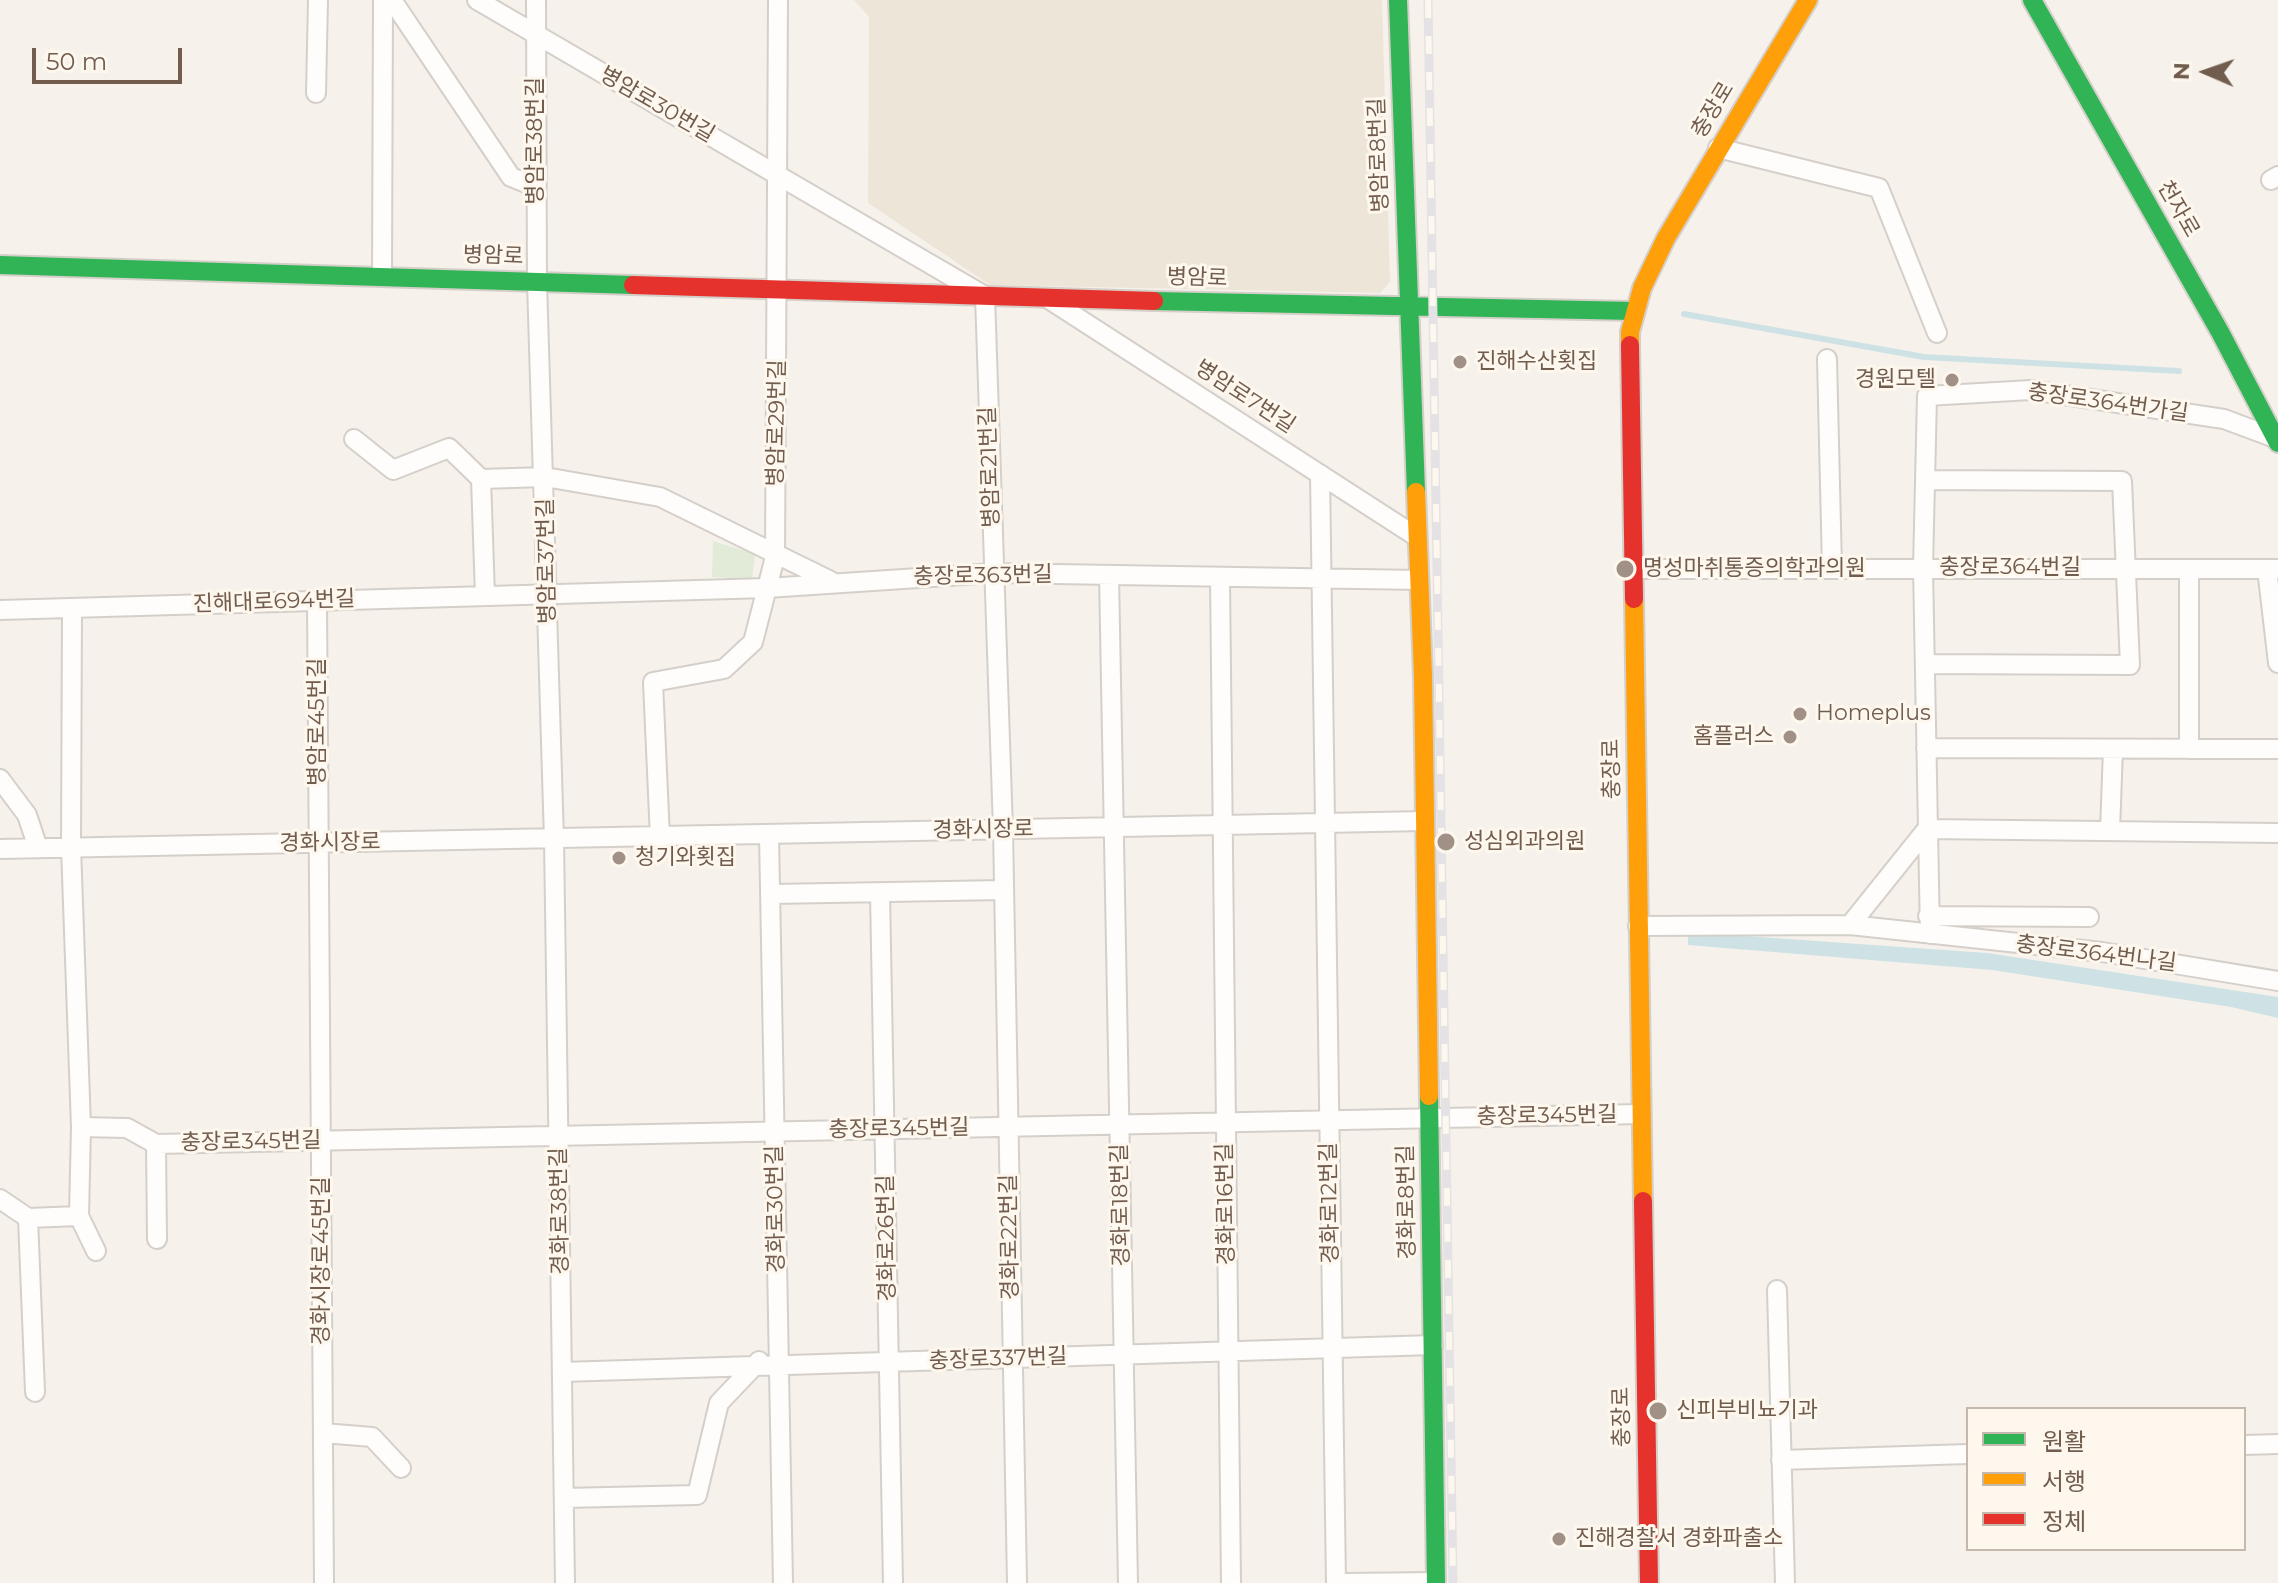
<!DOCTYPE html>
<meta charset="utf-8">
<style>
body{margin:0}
#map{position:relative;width:2278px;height:1583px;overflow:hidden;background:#f6f2eb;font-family:Montserrat,"Noto Sans KR",sans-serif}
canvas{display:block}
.legend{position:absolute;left:1966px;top:1407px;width:280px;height:144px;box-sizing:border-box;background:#fdf7ed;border:2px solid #c5b9ad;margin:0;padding:10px 14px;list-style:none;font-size:24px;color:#715c4e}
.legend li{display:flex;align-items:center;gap:16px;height:40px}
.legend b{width:40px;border:2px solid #c5b9ad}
.north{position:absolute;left:2166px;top:32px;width:80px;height:80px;-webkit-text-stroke:6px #fdf7ed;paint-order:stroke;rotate:272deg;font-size:22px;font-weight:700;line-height:32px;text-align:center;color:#715c4e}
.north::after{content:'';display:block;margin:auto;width:28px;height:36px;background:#715c4e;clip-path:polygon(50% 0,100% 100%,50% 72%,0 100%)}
.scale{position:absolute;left:32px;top:48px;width:150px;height:36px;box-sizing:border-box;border:4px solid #715c4e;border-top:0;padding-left:10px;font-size:24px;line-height:28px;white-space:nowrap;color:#715c4e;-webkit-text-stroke:6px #fdf7ed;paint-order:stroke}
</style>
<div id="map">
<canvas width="2278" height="1583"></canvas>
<ul class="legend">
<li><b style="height:10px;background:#30b455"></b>원활</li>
<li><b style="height:10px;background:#ff9f0a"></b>서행</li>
<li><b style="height:10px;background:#e5322d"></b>정체</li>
</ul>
<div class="north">N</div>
<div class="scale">50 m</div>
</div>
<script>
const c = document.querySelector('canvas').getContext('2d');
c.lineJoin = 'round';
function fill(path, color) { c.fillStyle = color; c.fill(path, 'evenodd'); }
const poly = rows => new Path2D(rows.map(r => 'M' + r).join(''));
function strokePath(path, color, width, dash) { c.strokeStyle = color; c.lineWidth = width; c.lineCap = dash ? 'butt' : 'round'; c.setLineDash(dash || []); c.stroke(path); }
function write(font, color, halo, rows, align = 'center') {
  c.font = font + ' Montserrat,"Noto Sans KR",sans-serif'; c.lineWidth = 6; c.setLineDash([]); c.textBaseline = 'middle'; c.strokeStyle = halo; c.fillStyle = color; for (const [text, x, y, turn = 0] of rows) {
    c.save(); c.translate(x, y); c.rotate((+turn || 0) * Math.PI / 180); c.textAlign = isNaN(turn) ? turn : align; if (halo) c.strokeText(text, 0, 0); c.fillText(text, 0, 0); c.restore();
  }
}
const residential = poly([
 [854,0,1382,0,1390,282,1380,293,990,285,868,203,869,17]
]);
const green = poly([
 [713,541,755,554,752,579,712,577]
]);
const water = poly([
 [1688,932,1987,953,2278,997,2278,1018,2231,1007,1992,970,1688,945]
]);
const stream = poly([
 [1684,314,1924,357,2179,371]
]);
const street = poly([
 [392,0,511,177,536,187],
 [477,0,985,296,1003,830,1017,1583],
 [536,0,537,282,554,840,565,1583],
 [316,93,318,0],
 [1718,148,1879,188,1937,333],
 [2271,180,2278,176],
 [382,277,383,0],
 [1047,298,1417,537],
 [1827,359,1832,568],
 [354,439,393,470,449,448,481,479,545,477,660,497,831,581],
 [1320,474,1336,1583],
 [481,479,485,596],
 [1633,569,2278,569],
 [2189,569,2189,749],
 [2267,569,2278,663],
 [1109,575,1128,1583],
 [1220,577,1231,1583],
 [317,601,324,1583],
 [72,608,71,847,81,1127,127,1128,156,1144,1641,1114],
 [0,610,767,588,994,573,1419,580],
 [1925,664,2130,665,2122,481,1925,480],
 [1926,748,2278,749],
 [0,779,27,815,38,848],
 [2110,831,2113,749],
 [769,835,783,1583],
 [660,838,653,682,724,669,753,642,775,557,778,0],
 [0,849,1425,821],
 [880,893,893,1583],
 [771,894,1004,890],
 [1928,916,2089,917],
 [1850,925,1927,829,2278,833],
 [1638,926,1850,925,2102,952,2278,981],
 [1930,934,1923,568,1927,396,2031,390,2224,419,2275,438],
 [81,1127,79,1216,96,1251],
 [156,1144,157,1239],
 [0,1199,28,1218,79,1216],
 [28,1218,35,1392],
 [1777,1290,1785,1583],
 [562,1372,1433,1345],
 [323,1433,372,1437,401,1468],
 [2244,1445,2278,1444],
 [1781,1460,1968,1454],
 [564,1498,697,1495,719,1403,759,1361],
 [1344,1583,1436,1582]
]);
const fast = poly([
 [1398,0,1416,492],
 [2032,0,2220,332,2278,443],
 [0,265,633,285],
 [1154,301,1634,311],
 [1429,1096,1436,1583]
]);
const slow = poly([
 [1630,345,1630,332,1642,288,1666,238,1808,0],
 [1416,492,1423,676,1429,1096],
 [1634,599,1643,1201]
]);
const jam = poly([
 [633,285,1154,301],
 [1630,345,1634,599],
 [1643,1201,1649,1583]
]);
const rail = poly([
 [1428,0,1453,1583]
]);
const markers = [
 [1460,362,8,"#a09085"],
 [1952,380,8,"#a09085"],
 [1625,569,10,"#a09085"],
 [1800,714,8,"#a09085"],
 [1790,737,8,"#a09085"],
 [1446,842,10,"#a09085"],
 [619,858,8,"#a09085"],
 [1658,1411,10,"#a09085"],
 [1559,1539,8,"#a09085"]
];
const streetNames = [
 ["병암로30번길",657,105,30],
 ["충장로",1713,110,-59],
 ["병암로38번길",536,141,-90],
 ["병암로8번길",1379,155,-92],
 ["천자로",2178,209,60],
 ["병암로",493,256,2],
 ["병암로",1197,278,2],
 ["병암로7번길",1245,397,33],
 ["충장로364번가길",2108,403,8],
 ["병암로29번길",777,423,-89],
 ["병암로21번길",990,467,-92],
 ["병암로37번길",547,561,-91],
 ["충장로364번길",2010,568],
 ["충장로363번길",983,576,-1],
 ["진해대로694번길",274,602,-2],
 ["병암로45번길",318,722,-90],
 ["충장로",1612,769,-91],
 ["경화시장로",983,830,-1],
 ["경화시장로",330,843,-1],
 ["충장로364번나길",2096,954,7],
 ["충장로345번길",1547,1116,-1],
 ["충장로345번길",899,1129,-1],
 ["충장로345번길",251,1142,-1],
 ["경화로8번길",1407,1202,-91],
 ["경화로12번길",1330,1203,-91],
 ["경화로16번길",1226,1204,-91],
 ["경화로18번길",1121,1205,-91],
 ["경화로30번길",776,1209,-91],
 ["경화로38번길",560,1211,-91],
 ["경화로22번길",1010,1237,-91],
 ["경화로26번길",887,1238,-91],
 ["경화시장로45번길",322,1261,-90],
 ["충장로337번길",998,1359,-2],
 ["충장로",1622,1417,-91]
];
const poiNames = [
 ["진해수산횟집",1476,362],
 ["경원모텔",1936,380,"right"],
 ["명성마취통증의학과의원",1643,569],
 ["Homeplus",1816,714],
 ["홈플러스",1774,737,"right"],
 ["성심외과의원",1464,842],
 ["청기와횟집",635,858],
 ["신피부비뇨기과",1676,1411],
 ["진해경찰서 경화파출소",1575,1539]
];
fill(residential, '#eee5d9');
fill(green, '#e2ebd7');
fill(water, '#cee2e5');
strokePath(stream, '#cee2e5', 6);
strokePath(street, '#d5cfc9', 22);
strokePath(fast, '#d5cfc9', 22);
strokePath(slow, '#d5cfc9', 22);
strokePath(jam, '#d5cfc9', 22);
strokePath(street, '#fefdfc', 18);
strokePath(fast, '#30b455', 18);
strokePath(slow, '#ff9f0a', 18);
strokePath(jam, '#e5322d', 18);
strokePath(rail, '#e4e2e4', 9);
strokePath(rail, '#fdf7ed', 6, [18]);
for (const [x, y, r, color] of markers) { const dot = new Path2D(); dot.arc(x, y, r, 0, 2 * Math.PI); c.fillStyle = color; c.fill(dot); strokePath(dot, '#fdf7ed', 3); }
write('22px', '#715c4e', '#fdf7ed', streetNames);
write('22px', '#715c4e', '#fdf7ed', poiNames, 'left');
</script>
